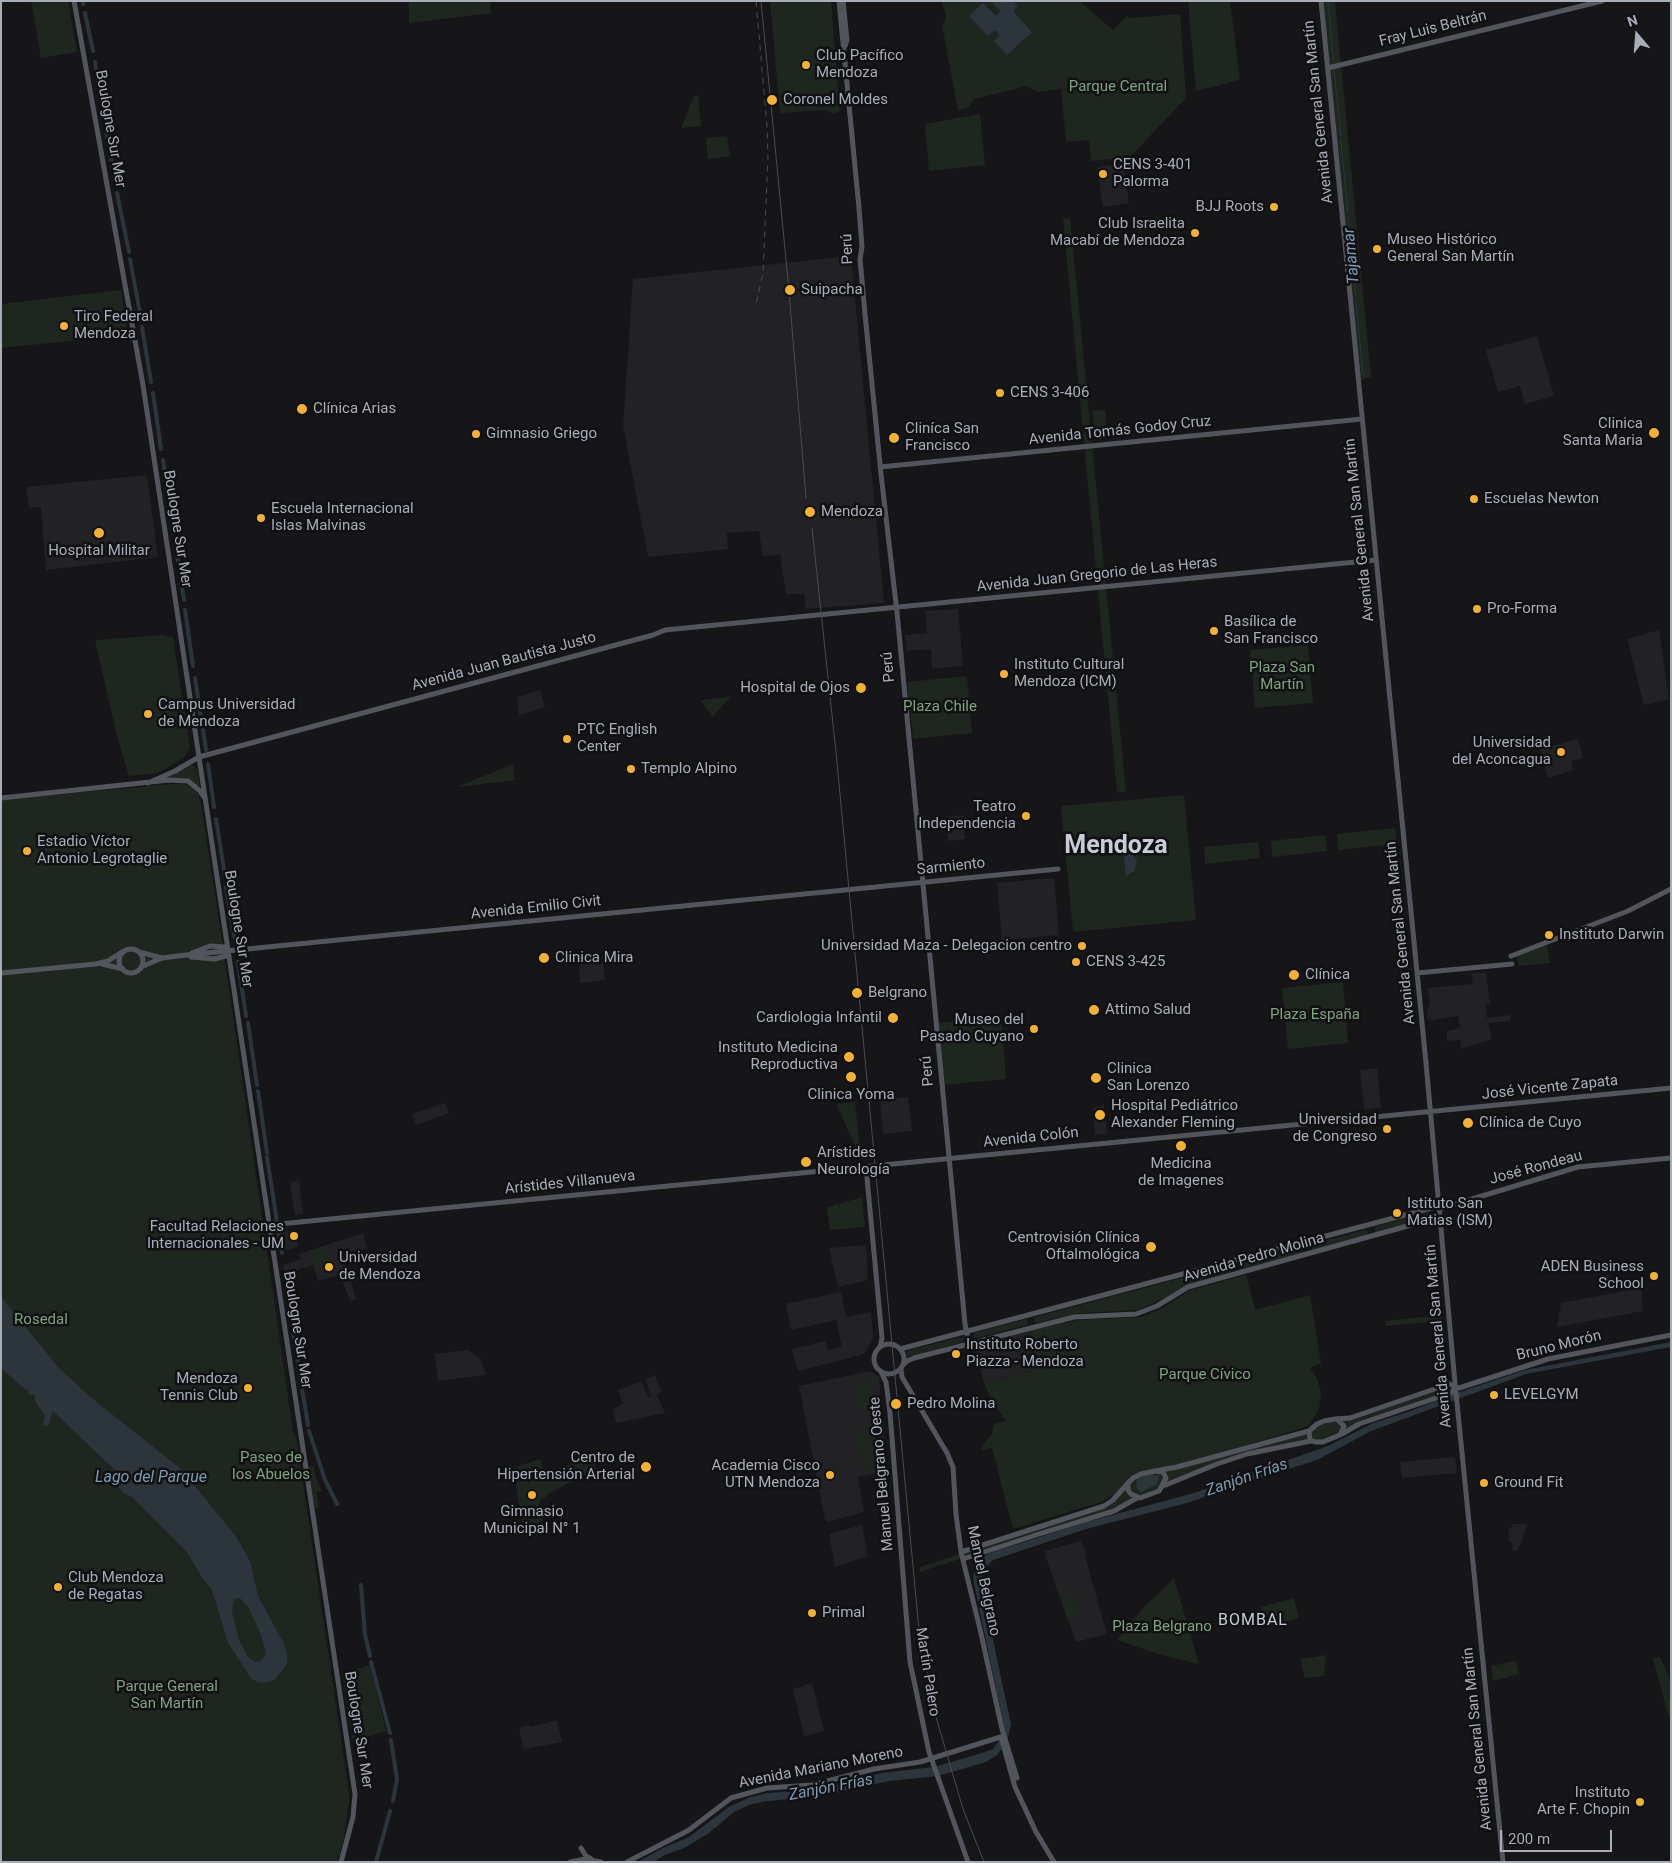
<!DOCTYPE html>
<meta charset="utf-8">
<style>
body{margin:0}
#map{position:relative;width:1672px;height:1863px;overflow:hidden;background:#161618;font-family:Roboto,sans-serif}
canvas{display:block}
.frame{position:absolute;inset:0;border:2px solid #a8adb8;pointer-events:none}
.north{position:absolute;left:1612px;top:10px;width:50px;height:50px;-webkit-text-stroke:4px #111113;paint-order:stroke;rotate:342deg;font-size:14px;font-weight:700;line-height:20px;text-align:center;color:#a8adb8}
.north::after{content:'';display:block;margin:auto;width:18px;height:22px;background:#a8adb8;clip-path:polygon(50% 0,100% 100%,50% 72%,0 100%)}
.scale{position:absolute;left:1500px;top:1830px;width:112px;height:22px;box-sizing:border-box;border:2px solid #a8adb8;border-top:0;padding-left:6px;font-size:15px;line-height:18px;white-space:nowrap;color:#a8adb8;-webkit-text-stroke:4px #111113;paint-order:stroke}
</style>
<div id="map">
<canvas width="1672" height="1863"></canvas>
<div class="frame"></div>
<div class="north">N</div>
<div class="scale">200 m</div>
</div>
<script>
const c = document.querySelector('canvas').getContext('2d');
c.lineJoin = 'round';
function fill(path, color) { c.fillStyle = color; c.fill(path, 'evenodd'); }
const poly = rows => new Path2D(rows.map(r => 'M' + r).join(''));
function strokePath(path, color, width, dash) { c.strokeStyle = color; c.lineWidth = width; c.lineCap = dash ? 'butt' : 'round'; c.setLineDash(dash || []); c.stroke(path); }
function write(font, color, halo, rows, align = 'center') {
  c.font = font + ' Roboto,sans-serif'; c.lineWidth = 5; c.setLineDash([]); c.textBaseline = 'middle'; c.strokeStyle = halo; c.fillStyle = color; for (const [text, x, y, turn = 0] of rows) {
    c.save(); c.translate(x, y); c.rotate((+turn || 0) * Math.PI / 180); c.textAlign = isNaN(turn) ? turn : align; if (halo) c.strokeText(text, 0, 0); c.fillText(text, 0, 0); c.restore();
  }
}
const built = poly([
 [1123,163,1129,203,1103,207,1097,167],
 [851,256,884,603,806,609,804,594,786,594,780,555,763,556,759,531,727,533,728,549,648,557,623,426,633,279],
 [1537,336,1554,396,1525,404,1520,386,1498,392,1486,350],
 [147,475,158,557,46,570,41,507,29,508,26,487],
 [958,609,963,666,932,669,931,649,907,651,905,635,927,633,925,611],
 [1659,630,1669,699,1644,705,1627,639],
 [540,690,545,707,519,715,517,697],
 [1548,735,1552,746,1578,739,1583,758,1571,761,1573,770,1548,778,1536,739],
 [963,815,965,839,948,841,945,817],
 [1054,878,1059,935,1002,940,997,883],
 [603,959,605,980,580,983,579,962],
 [1471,973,1486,973,1490,1004,1485,1005,1487,1018,1511,1015,1510,1021,1488,1023,1492,1039,1461,1049,1460,1040,1447,1041,1447,1031,1460,1028,1458,1016,1428,1021,1427,1013,1430,1001,1427,988,1473,984],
 [1377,1068,1381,1108,1364,1109,1360,1070],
 [908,1097,912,1131,883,1134,880,1099],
 [445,1103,449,1113,416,1125,412,1114],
 [1104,1105,1107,1134,1095,1135,1093,1108],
 [299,1180,303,1214,295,1215,290,1183],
 [296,1230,298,1247,283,1251,281,1232],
 [363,1233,367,1248,342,1256,349,1276,374,1268,376,1274,351,1282,356,1299,350,1301,340,1275,318,1281,313,1265,285,1274,283,1265,301,1259,299,1254],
 [866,1245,868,1280,838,1287,829,1248],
 [1641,1288,1643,1311,1557,1327,1561,1303],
 [841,1292,846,1317,871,1312,873,1339,864,1354,798,1371,792,1349,826,1341,828,1350,842,1347,836,1320,791,1330,786,1304],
 [1027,1331,1037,1369,984,1383,974,1346],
 [468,1350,481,1359,486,1375,438,1381,435,1354],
 [870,1371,879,1377,887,1471,858,1477,864,1512,828,1522,825,1520,799,1386],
 [655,1375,662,1392,657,1395,665,1413,616,1423,613,1409,623,1404,618,1390,641,1381,648,1397,652,1396,645,1379],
 [1455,1457,1457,1473,1402,1478,1400,1462],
 [1512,1524,1528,1524,1518,1550,1512,1551,1513,1543,1509,1542,1508,1528,1513,1527],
 [862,1525,868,1556,835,1567,829,1534],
 [1081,1541,1087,1555,1085,1556,1107,1634,1076,1642,1046,1558,1045,1551],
 [812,1683,824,1731,804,1736,793,1689],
 [557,1720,562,1742,524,1749,519,1728,530,1725,531,1727]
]);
const green = poly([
 [31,1,68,1,77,52,41,58],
 [409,1,490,1,491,13,409,23],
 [770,1,831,1,840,111,834,114,826,110,780,113],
 [941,1,1080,1,1113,30,1127,16,1130,18,1180,14,1186,98,1130,157,1091,161,1089,140,1066,142,1061,89,1037,92,1027,86,974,99,968,108,958,110,942,25,945,21,946,15],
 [1188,1,1230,1,1240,80,1196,91],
 [1321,1,1335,1,1341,65,1371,377,1358,381],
 [698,95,701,126,681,128,694,96],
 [980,114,985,165,929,171,925,124],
 [727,136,730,156,708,159,706,138],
 [1070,218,1126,792,1117,793,1063,219],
 [121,290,128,335,1,348,1,304],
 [1105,410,1107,429,1094,430,1092,411],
 [161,635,173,637,190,748,184,758,157,773,129,776,117,736,95,640],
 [1308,645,1313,703,1255,708,1250,650],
 [967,676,972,733,913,739,907,682],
 [731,697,712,717,701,700],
 [513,764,515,780,457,787],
 [191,765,197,768,200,787,185,778,161,779],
 [183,783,191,787,198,794,201,803,221,933,293,1431,294,1436,296,1436,349,1793,349,1804,343,1843,337,1862,1,1862,1,800],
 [1184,795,1196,920,1073,932,1061,806],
 [1395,828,1397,844,1338,850,1337,834],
 [1325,835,1327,851,1272,857,1271,841],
 [1258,842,1260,858,1205,864,1204,847],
 [1547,945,1550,963,1518,966,1517,956],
 [1343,982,1348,1043,1288,1049,1282,988],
 [1001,1017,1006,1079,943,1085,937,1023],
 [855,1102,861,1158,836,1104],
 [862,1197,863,1206,858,1207,863,1207,865,1227,830,1230,827,1208,838,1204,840,1210,839,1204],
 [1429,1212,1431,1216,1430,1218,1377,1233,1375,1232,1375,1227],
 [1365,1230,1368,1232,1367,1235,1313,1250,1312,1249,1312,1244],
 [325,1246,331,1264,314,1269,313,1265,311,1265,308,1257,310,1256,309,1251],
 [1300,1247,1302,1249,1301,1253,1242,1269,1240,1268,1241,1263],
 [1231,1265,1234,1266,1233,1271,1186,1285,1161,1300,1137,1310,1079,1313,1036,1323,1034,1321,1035,1317],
 [1246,1275,1255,1310,1310,1295,1321,1363,1310,1368,1317,1378,1321,1393,1319,1409,1309,1426,1178,1466,1142,1471,1131,1477,1120,1490,1104,1501,1013,1529,992,1448,982,1450,981,1447,992,1434,994,1424,1006,1421,992,1401,984,1383,1037,1369,1027,1331,1077,1320,1141,1317,1161,1309,1191,1290],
 [1442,1315,1442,1321,1386,1326,1385,1321],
 [1026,1319,1028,1323,1027,1325,976,1338,973,1336,974,1333],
 [961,1337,964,1338,963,1342,907,1357,906,1351],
 [873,1379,876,1407,859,1409,856,1381],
 [1449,1385,1451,1392,1359,1423,1330,1440,1257,1451,1181,1476,1158,1491,1137,1497,1109,1510,920,1572,920,1567,1105,1507,1133,1479,1141,1475,1310,1432,1318,1425],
 [876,1425,883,1464,862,1468,855,1429],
 [592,1457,596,1469,553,1491,539,1502,543,1521,525,1527,523,1526,513,1468,540,1459,545,1473],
 [314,1466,315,1475,322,1491,317,1492,319,1508,315,1509,308,1467],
 [1174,1578,1199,1664,1158,1654,1117,1640,1144,1607],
 [1057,1583,1059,1588,1061,1587,1064,1595,1074,1593,1079,1616,1068,1620,1055,1584],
 [1294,1598,1299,1618,1266,1627,1261,1607],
 [1326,1655,1324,1676,1305,1678,1300,1659],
 [1660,1657,1671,1681,1671,1717,1668,1715,1653,1658],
 [1516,1661,1519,1674,1493,1681,1491,1666],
 [370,1665,386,1731,353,1741,342,1673]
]);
const water = poly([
 [991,1,1013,1,1018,6,1013,11,1032,32,1007,55,994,41,1000,35,995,30,988,36,969,16,983,3,996,16,1001,11],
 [1123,849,1132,853,1137,861,1134,871,1126,876],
 [1,1297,58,1367,89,1396,181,1469,237,1538,250,1561,258,1596,284,1644,287,1653,287,1662,284,1669,274,1680,264,1683,257,1682,252,1679,228,1643,212,1590,203,1579,187,1552,131,1496,125,1494,111,1480,100,1483,98,1482,100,1477,117,1472,53,1411,48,1426,43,1425,45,1416,35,1401,35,1395,29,1394,27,1389,25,1389,1,1368],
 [236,1598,240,1598,248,1607,259,1630,266,1652,265,1656,259,1662,256,1662,248,1657,239,1640,232,1613,233,1602],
 [1671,1342,1671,1347,1526,1374,1371,1431,1317,1460,1260,1478,1187,1503,1086,1529,993,1560,983,1570,981,1583,1011,1725,1007,1742,997,1755,986,1762,938,1776,889,1781,822,1796,767,1801,749,1805,734,1812,709,1833,684,1848,665,1855,654,1862,638,1862,661,1849,689,1837,729,1807,748,1798,767,1793,821,1789,882,1773,934,1767,982,1753,993,1749,1000,1739,1004,1727,973,1578,976,1564,987,1554,1083,1523,1194,1493,1328,1446,1373,1423,1411,1411,1448,1396,1525,1370],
 [1151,1473,1156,1476,1159,1475,1157,1484,1141,1492,1136,1487,1137,1478]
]);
const stream = poly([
 [1328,1,1334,64],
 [1334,69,1341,136],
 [1341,141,1348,213],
 [1348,217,1356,296],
 [1356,302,1363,376]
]);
const canal = poly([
 [83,1,83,4],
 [85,13,93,51],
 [95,62,99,88],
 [100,93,105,122],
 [106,129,115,181],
 [117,193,129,252],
 [130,259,140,313],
 [142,327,151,382],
 [153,393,161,449],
 [163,460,173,530],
 [175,541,184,600],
 [185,610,193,666],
 [195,678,206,750],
 [208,764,214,807],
 [216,819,225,876],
 [226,887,235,940],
 [238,962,246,1016],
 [248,1023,257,1085],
 [258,1091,267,1153],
 [267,1157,277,1222],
 [278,1228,282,1253],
 [289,1302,293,1326],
 [293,1331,298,1360],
 [298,1364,308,1425],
 [309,1431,325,1480,337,1504],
 [361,1585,365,1635,370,1656],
 [371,1662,390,1733],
 [391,1740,397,1779,393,1801],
 [376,1862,390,1811]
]);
const major = poly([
 [74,1,143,385,355,1794,353,1817,341,1862],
 [839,1,859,208,862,247,860,259,865,314,881,474,897,612,965,1324,969,1343],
 [843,1,847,40,845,46],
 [1321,1,1426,1063,1455,1383,1503,1862],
 [1328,68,1602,1],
 [880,467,1362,419],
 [148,783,175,771,199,757,653,635,665,630,1376,560],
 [1,798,169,780,188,781,200,791,204,797],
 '119 961a12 12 0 1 1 24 0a12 12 0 1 1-24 0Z',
 [139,952,162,958],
 [192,953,210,946,225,947,228,950],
 [1511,956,1628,911,1671,889],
 [191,957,214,959,226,956,228,951],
 [102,964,123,969],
 [141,967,162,958,186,955,1058,869],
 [1,973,96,964,108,961,122,952],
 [1417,973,1512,964],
 [866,1167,882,1338,880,1347],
 [1439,1209,1578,1167,1671,1158],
 [269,1225,1671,1088],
 '874 1359a15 15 0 1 1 30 0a15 15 0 1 1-30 0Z',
 [900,1349,1439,1206],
 [903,1365,907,1361,914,1358,1074,1317,1136,1314,1157,1306,1188,1287,1440,1217],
 [901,1369,902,1377,947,1453,953,1467,956,1514,961,1552,980,1629,1002,1729,1017,1778],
 [881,1372,886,1382,890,1413,910,1662,929,1752,968,1862],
 [1337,1419,1344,1426,1340,1435,1323,1442,1315,1442,1310,1440,1309,1431,1317,1424,1324,1421,1335,1419,1350,1418,1449,1384,1459,1388,1548,1359,1671,1335],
 [1342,1434,1359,1424,1451,1393,1456,1387],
 [1155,1471,1177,1467,1309,1431],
 [1155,1471,1163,1472,1166,1478,1159,1491,1140,1498,1131,1494,1128,1490,1128,1483,1133,1478,1141,1474,1155,1471],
 [1163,1486,1217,1464,1247,1454,1311,1441],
 [961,1552,1104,1506,1113,1500,1128,1483],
 [963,1559,1039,1534,1114,1511,1137,1498],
 [1001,1737,1015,1787,1036,1832,1054,1862],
 [581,1848,586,1856,591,1859],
 [570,1862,585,1859,601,1862],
 [627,1862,689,1830,731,1798,767,1788,812,1785,874,1769,920,1762,1004,1736]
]);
const tram = poly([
 [761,1,789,291,806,498],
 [812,528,836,752,919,1630,936,1717,963,1809,984,1862]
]);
const rail = poly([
 [756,1,767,126,768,158,763,273,756,304]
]);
const markers = [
 [806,65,5,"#f2b134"],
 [772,100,6,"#f2b134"],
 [1103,174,5,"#f2b134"],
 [1274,207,5,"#f2b134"],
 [1195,233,5,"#f2b134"],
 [1377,249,5,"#f2b134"],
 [790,290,6,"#f2b134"],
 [64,326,5,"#f2b134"],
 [1000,393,5,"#f2b134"],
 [302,409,6,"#f2b134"],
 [1654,433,6,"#f2b134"],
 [476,434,5,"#f2b134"],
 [894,438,6,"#f2b134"],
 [1474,499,5,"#f2b134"],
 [810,512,6,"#f2b134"],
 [261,518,5,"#f2b134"],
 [99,533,6,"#f2b134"],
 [1477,609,5,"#f2b134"],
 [1214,631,5,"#f2b134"],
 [1004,674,5,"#f2b134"],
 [861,688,6,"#f2b134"],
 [148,714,5,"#f2b134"],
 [567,739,5,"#f2b134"],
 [1561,752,5,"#f2b134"],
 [631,769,5,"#f2b134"],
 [1026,816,5,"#f2b134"],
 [27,851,5,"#f2b134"],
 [1549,935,5,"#f2b134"],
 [1082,946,5,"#f2b134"],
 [544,958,6,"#f2b134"],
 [1076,962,5,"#f2b134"],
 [1294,975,6,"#f2b134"],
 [857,993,6,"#f2b134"],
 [1094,1010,6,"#f2b134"],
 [893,1018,6,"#f2b134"],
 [1034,1029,5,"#f2b134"],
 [849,1057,6,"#f2b134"],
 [851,1077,6,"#f2b134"],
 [1096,1078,6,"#f2b134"],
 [1100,1115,6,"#f2b134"],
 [1468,1123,6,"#f2b134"],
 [1387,1129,5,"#f2b134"],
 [1181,1146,6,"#f2b134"],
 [806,1162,6,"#f2b134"],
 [1397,1213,5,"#f2b134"],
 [294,1236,5,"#f2b134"],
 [1151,1247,6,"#f2b134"],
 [329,1267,5,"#f2b134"],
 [1654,1276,5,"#f2b134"],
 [956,1354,5,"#f2b134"],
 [248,1388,5,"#f2b134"],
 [1494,1395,5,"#f2b134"],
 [896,1404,6,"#f2b134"],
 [646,1467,6,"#f2b134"],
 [830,1475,5,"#f2b134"],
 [1484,1483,5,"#f2b134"],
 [532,1495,5,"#f2b134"],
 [58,1587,5,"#f2b134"],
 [812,1613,5,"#f2b134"],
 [1640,1802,5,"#f2b134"]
];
const streetNames = [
 ["Fray Luis Beltrán",1433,29,-14],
 ["Avenida General San Martín",1319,112,-96],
 ["Boulogne Sur Mer",110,129,80],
 ["Perú",848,249,-92],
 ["Avenida Tomás Godoy Cruz",1120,431,-6],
 ["Boulogne Sur Mer",177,529,81],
 ["Avenida General San Martín",1360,530,-96],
 ["Avenida Juan Gregorio de Las Heras",1097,575,-6],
 ["Avenida Juan Bautista Justo",504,662,-15],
 ["Perú",889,667,-95],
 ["Sarmiento",951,867,-6],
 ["Avenida Emilio Civit",536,908,-6],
 ["Boulogne Sur Mer",238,929,81],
 ["Avenida General San Martín",1401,933,-96],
 ["Perú",928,1071,-95],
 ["José Vicente Zapata",1550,1088,-6],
 ["Avenida Colón",1031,1138,-6],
 ["José Rondeau",1536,1168,-15],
 ["Arístides Villanueva",570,1183,-6],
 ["Avenida Pedro Molina",1254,1258,-16],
 ["Boulogne Sur Mer",297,1330,81],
 ["Avenida General San Martín",1439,1336,-95],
 ["Bruno Morón",1559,1346,-14],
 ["Manuel Belgrano Oeste",882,1474,-95],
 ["Manuel Belgrano",983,1581,78],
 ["Martín Palero",927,1672,81],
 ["Boulogne Sur Mer",358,1730,81],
 ["Avenida General San Martín",1478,1739,-96],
 ["Avenida Mariano Moreno",821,1768,-11]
];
const poiNames = [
 ["Club Pacífico",816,56],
 ["Mendoza",816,73],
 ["Coronel Moldes",783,100],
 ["CENS 3-401",1113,165],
 ["Palorma",1113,182],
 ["BJJ Roots",1264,207,"right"],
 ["Club Israelita",1185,224,"right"],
 ["Macabí de Mendoza",1185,241,"right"],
 ["Museo Histórico",1387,240],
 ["General San Martín",1387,257],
 ["Suipacha",801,290],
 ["Tiro Federal",74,317],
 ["Mendoza",74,334],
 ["CENS 3-406",1010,393],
 ["Clínica Arias",313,409],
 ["Clinica",1643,424,"right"],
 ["Santa Maria",1643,441,"right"],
 ["Cliníca San",905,429],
 ["Francisco",905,446],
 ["Gimnasio Griego",486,434],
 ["Escuelas Newton",1484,499],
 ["Escuela Internacional",271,509],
 ["Islas Malvinas",271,526],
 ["Mendoza",821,512],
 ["Hospital Militar",99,551,"center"],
 ["Pro-Forma",1487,609],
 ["Basílica de",1224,622],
 ["San Francisco",1224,639],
 ["Instituto Cultural",1014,665],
 ["Mendoza (ICM)",1014,682],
 ["Hospital de Ojos",850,688,"right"],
 ["Campus Universidad",158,705],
 ["de Mendoza",158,722],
 ["PTC English",577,730],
 ["Center",577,747],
 ["Universidad",1551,743,"right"],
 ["del Aconcagua",1551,760,"right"],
 ["Templo Alpino",641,769],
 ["Teatro",1016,807,"right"],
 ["Independencia",1016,824,"right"],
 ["Estadio Víctor",37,842],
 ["Antonio Legrotaglie",37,859],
 ["Instituto Darwin",1559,935],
 ["Universidad Maza - Delegacion centro",1072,946,"right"],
 ["Clinica Mira",555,958],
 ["CENS 3-425",1086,962],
 ["Clínica",1305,975],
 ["Belgrano",868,993],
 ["Attimo Salud",1105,1010],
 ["Cardiologia Infantil",882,1018,"right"],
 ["Museo del",1024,1020,"right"],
 ["Pasado Cuyano",1024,1037,"right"],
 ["Instituto Medicina",838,1048,"right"],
 ["Reproductiva",838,1065,"right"],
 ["Clinica",1107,1069],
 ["San Lorenzo",1107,1086],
 ["Clinica Yoma",851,1095,"center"],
 ["Hospital Pediátrico",1111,1106],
 ["Alexander Fleming",1111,1123],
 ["Universidad",1377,1120,"right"],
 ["de Congreso",1377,1137,"right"],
 ["Clínica de Cuyo",1479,1123],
 ["Arístides",817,1153],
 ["Neurología",817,1170],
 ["Medicina",1181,1164,"center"],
 ["de Imagenes",1181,1181,"center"],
 ["Istituto San",1407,1204],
 ["Matias (ISM)",1407,1221],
 ["Facultad Relaciones",284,1227,"right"],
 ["Internacionales - UM",284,1244,"right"],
 ["Centrovisión Clínica",1140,1238,"right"],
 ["Oftalmológica",1140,1255,"right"],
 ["Universidad",339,1258],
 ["de Mendoza",339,1275],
 ["ADEN Business",1644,1267,"right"],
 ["School",1644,1284,"right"],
 ["Instituto Roberto",966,1345],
 ["Piazza - Mendoza",966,1362],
 ["Mendoza",238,1379,"right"],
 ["Tennis Club",238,1396,"right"],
 ["LEVELGYM",1504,1395],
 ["Pedro Molina",907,1404],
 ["Centro de",635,1458,"right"],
 ["Hipertensión Arterial",635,1475,"right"],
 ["Academia Cisco",820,1466,"right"],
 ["UTN Mendoza",820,1483,"right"],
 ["Ground Fit",1494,1483],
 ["Gimnasio",532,1512,"center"],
 ["Municipal N° 1",532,1529,"center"],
 ["Club Mendoza",68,1578],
 ["de Regatas",68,1595],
 ["Primal",822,1613],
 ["Instituto",1630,1793,"right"],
 ["Arte F. Chopin",1630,1810,"right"]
];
const parkNames = [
 ["Parque Central",1118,87],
 ["Plaza San",1282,668],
 ["Martín",1282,685],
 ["Plaza Chile",940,707],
 ["Plaza España",1315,1015],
 ["Rosedal",41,1320],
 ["Parque Cívico",1205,1375],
 ["Paseo de",271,1458],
 ["los Abuelos",271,1475],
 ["Plaza Belgrano",1162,1627],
 ["Parque General",167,1687],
 ["San Martín",167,1704]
];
const waterNames = [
 ["Tajamar",1352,256,-95],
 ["Lago del Parque",151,1478],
 ["Zanjón Frías",1247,1478,-19],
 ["Zanjón Frías",831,1788,-11]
];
const neighbourhoodNames = [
 ["BOMBAL",1253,1621]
];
const townNames = [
 ["Mendoza",1116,847]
];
fill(built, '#222225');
fill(green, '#1e261f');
fill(water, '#2c353c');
strokePath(stream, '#2c353c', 1);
strokePath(canal, '#2c353c', 4);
strokePath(major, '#53555c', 5);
strokePath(tram, '#4a4c52', 1);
strokePath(rail, '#4a4c52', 1, [6, 5]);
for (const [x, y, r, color] of markers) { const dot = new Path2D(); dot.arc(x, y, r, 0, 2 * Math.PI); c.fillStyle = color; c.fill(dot); strokePath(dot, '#111113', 2); }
write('15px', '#a8adb8', '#111113', streetNames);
write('15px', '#a8adb8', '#111113', poiNames, 'left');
write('15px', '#7fa381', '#111113', parkNames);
write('italic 16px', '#7f9bb3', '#111113', waterNames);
c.letterSpacing = '1px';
write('16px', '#c9ccd4', '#111113', neighbourhoodNames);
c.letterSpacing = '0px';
write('bold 25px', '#c9ccd4', '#111113', townNames);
</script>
